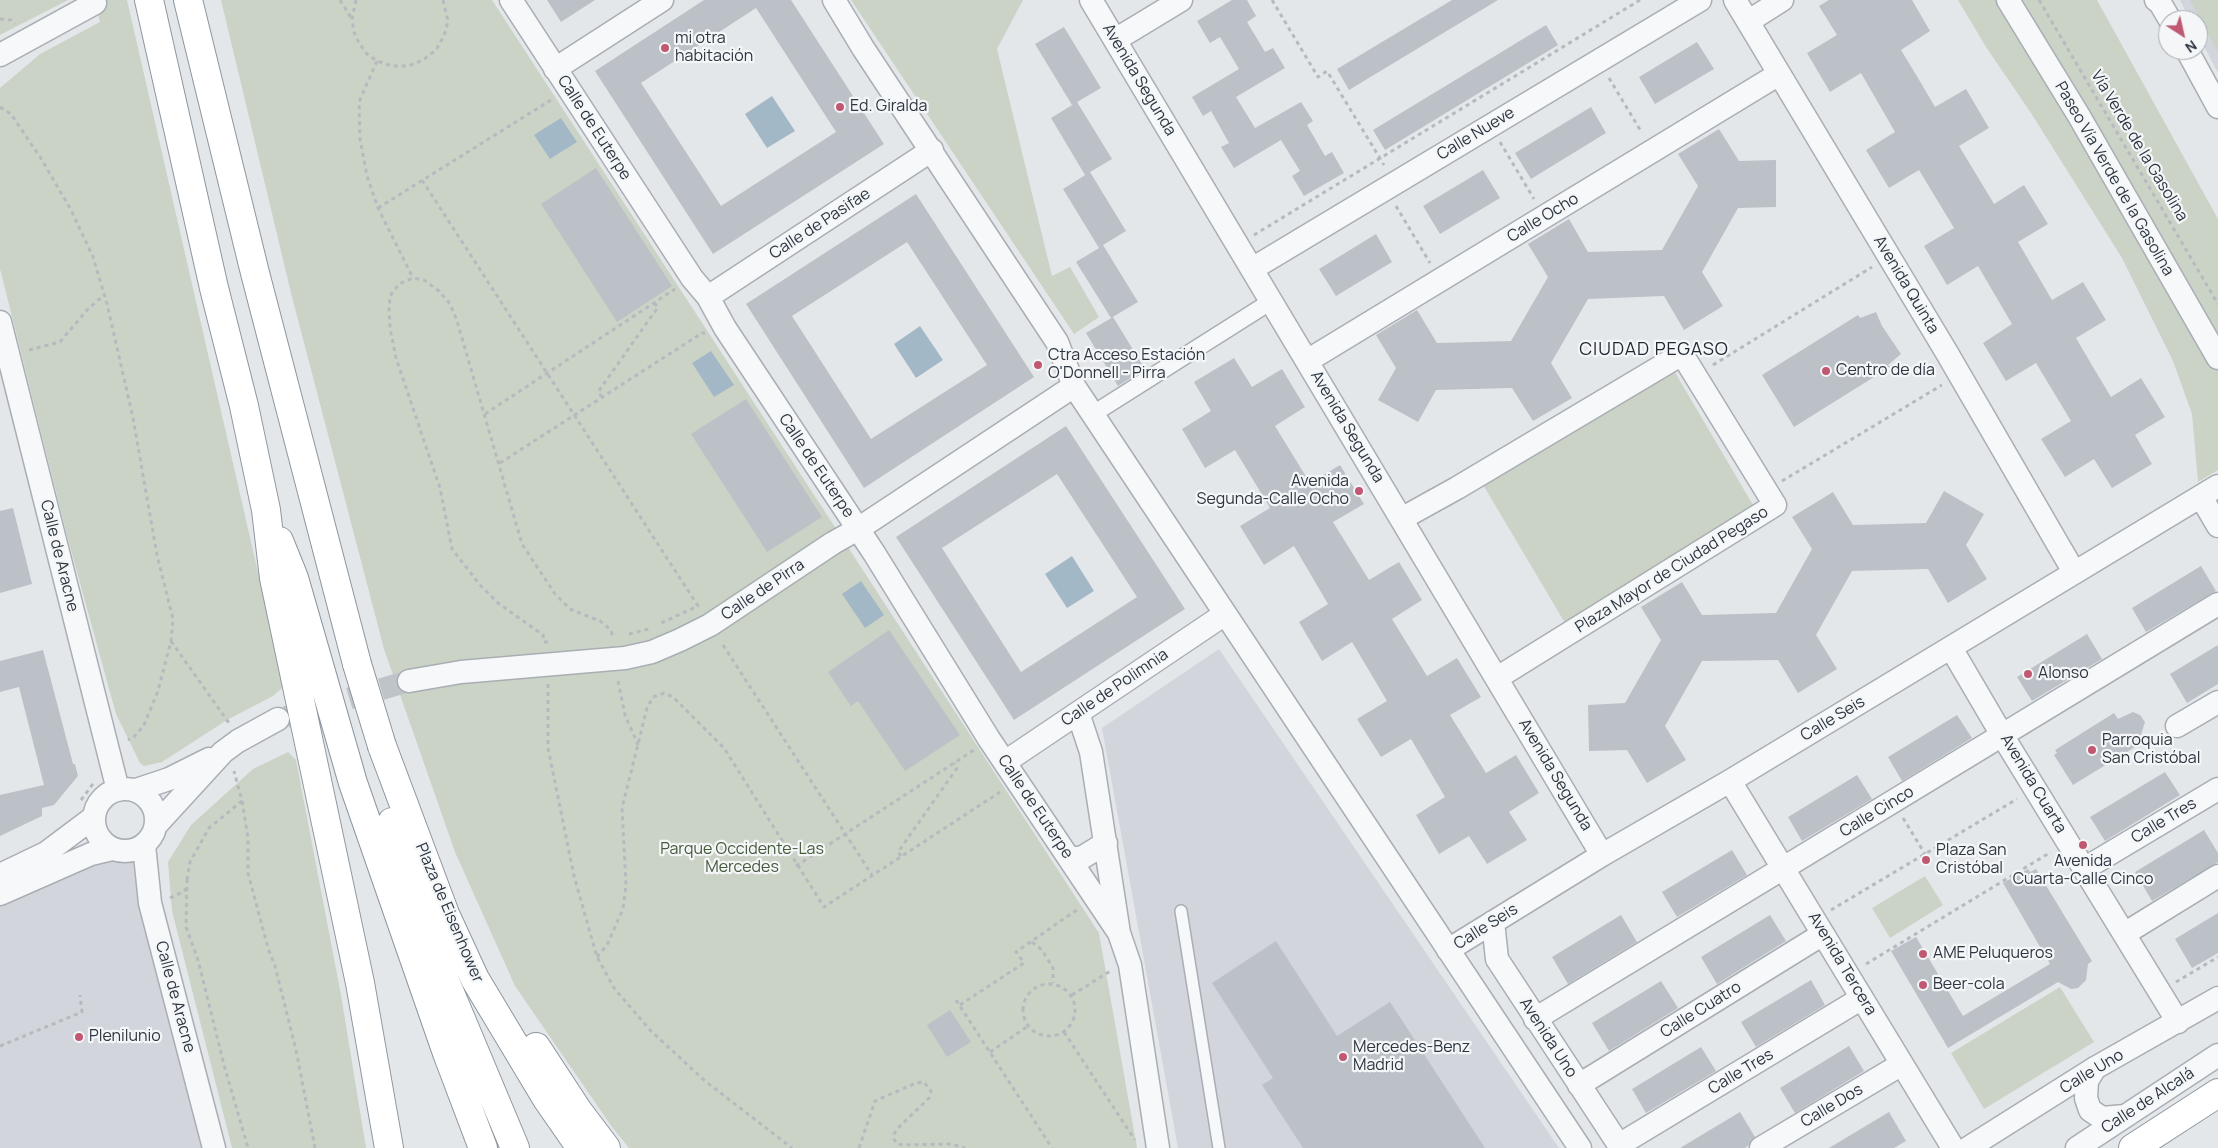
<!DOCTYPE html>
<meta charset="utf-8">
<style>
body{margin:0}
#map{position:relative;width:2218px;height:1148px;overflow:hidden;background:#e4e7ea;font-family:Manrope,sans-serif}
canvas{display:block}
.north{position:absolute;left:2158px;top:10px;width:50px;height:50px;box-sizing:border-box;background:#f4f6f8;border:1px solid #a4a9af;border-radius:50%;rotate:145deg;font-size:14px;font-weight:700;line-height:20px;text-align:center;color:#2d3641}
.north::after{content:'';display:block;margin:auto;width:18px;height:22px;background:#c15872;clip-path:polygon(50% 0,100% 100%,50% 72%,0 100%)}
</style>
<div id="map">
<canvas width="2218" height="1148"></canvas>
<div class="north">N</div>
</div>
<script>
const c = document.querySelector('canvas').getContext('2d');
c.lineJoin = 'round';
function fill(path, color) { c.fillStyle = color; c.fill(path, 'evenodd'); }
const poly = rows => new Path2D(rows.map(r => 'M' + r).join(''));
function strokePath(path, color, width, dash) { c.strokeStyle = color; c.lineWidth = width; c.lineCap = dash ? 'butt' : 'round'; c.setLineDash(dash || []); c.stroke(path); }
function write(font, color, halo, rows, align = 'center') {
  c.font = font + ' Manrope,sans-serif'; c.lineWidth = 4.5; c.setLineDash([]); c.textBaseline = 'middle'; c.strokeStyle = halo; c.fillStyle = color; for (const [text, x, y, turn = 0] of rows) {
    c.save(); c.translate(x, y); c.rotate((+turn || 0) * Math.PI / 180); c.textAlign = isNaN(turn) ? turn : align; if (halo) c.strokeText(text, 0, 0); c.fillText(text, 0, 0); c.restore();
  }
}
const built = poly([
 [2180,0,2218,0,2218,73,2198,35,2198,20,2190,20],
 [1219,649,1559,1148,1178,1148,1102,728],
 [135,850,214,1148,0,1148,0,894,118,851]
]);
const green = poly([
 [0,0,68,0,0,35],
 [94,0,127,0,284,686,273,696,227,720,162,762,144,766,140,763,116,714,69,543,0,269,0,88,40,54,100,22],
 [221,0,492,0,1099,933,1137,1148,629,1148,612,1127,515,986,455,852,384,649,291,293],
 [851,0,1023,0,997,49,1052,276,1070,267,1099,317,1074,334],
 [1958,0,2097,0,2218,219,2218,470,2198,482,2192,414,2173,361,2122,258,2031,113,1986,47],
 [2190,0,2218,0,2218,52],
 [1673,369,1756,510,1565,623,1482,483],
 [288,752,296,760,341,995,366,1148,232,1148,172,911,168,862,191,825,253,769],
 [1925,876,1943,905,1890,938,1872,908],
 [2060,987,2094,1042,1984,1109,1951,1053]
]);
const water = poly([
 [772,96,795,131,767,148,745,114],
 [561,118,577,142,550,159,534,135],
 [920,326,943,360,916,378,894,344],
 [711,351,734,385,714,397,692,363],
 [1072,556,1094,591,1067,608,1045,574],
 [861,581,884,615,865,628,842,594]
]);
const building = poly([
 [547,0,595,0,561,22],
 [704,0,791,0,884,144,713,254,595,71],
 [756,8,836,132,721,206,641,83],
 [1232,0,1247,0,1256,16,1247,22,1265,52,1273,48,1285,68,1236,97,1255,128,1301,102,1313,121,1307,125,1325,156,1332,152,1344,173,1304,196,1292,176,1300,171,1281,140,1234,168,1221,147,1229,143,1211,111,1203,116,1192,97,1239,69,1220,37,1210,43,1197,21],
 [1452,0,1498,0,1349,90,1337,69],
 [1829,0,1912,0,1930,31,1901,50,1918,78,1935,107,1966,89,1989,128,1959,146,1976,174,1994,204,2024,185,2048,224,2018,242,2052,300,2083,282,2106,320,2076,338,2093,367,2111,397,2141,378,2165,417,2135,435,2152,464,2112,488,2094,459,2065,477,2041,439,2071,421,2036,363,2006,381,1983,343,2012,324,1978,266,1947,285,1924,246,1954,228,1919,170,1889,188,1866,150,1895,132,1861,73,1830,92,1807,53,1837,35,1819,6],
 [1546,25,1558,45,1385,150,1373,130],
 [1064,27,1101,88,1072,105,1035,44],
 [1697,42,1714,69,1655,104,1639,77],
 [1077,102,1112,159,1085,175,1051,118],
 [1591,107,1606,133,1531,179,1515,153],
 [1719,129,1739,161,1776,160,1776,207,1738,208,1702,272,1723,306,1684,330,1664,296,1588,299,1551,363,1572,398,1533,421,1512,388,1436,390,1418,422,1378,400,1396,368,1376,335,1417,310,1437,343,1511,341,1548,277,1528,244,1569,219,1588,252,1662,250,1698,186,1678,154],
 [596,168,672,286,617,322,541,204],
 [1483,170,1500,198,1440,234,1423,206],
 [1090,172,1126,231,1103,245,1138,302,1111,318,1076,262,1099,248,1063,189],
 [916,194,1034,377,864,488,746,304],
 [907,242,987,365,871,439,792,316],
 [1376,234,1392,262,1336,296,1319,269],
 [1876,312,1882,326,1901,354,1888,365,1890,367,1794,427,1762,375,1858,315,1860,318],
 [1113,317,1145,369,1118,386,1086,333],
 [1234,358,1252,387,1282,369,1305,407,1275,426,1310,483,1340,465,1364,504,1333,522,1369,580,1399,562,1422,600,1392,619,1427,676,1457,658,1481,697,1450,715,1486,773,1516,755,1539,793,1509,812,1527,840,1487,864,1469,836,1439,854,1416,815,1445,797,1411,739,1381,757,1357,719,1387,701,1352,642,1322,661,1299,622,1328,604,1294,546,1264,565,1240,526,1270,508,1252,478,1235,450,1205,468,1182,429,1211,411,1194,382],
 [746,399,822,517,767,552,691,434],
 [1066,426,1185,609,1014,720,896,537],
 [1057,474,1137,597,1021,672,942,548],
 [1944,491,1984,514,1966,545,1987,579,1948,603,1928,569,1852,571,1816,635,1837,669,1798,693,1778,660,1702,661,1665,726,1686,760,1647,783,1627,750,1589,751,1588,705,1625,703,1661,640,1641,607,1682,582,1702,615,1776,613,1812,549,1792,517,1833,492,1853,525,1926,523],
 [13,508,32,584,0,593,0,511],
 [2201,566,2216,591,2146,632,2132,608],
 [889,630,960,735,905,771,858,701,851,706,828,672],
 [2087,634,2102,659,2032,701,2017,677],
 [2218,645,2218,684,2187,703,2170,674],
 [43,650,73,764,75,764,78,776,54,805,42,808,42,816,0,836,0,795,44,785,19,687,0,692,0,661],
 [2133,712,2140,715,2145,722,2140,738,2133,743,2135,747,2073,785,2054,755,2057,753,2055,750,2114,713,2118,719],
 [1957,715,1972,738,1902,781,1888,757],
 [2165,772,2180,795,2105,841,2090,817],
 [1857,775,1872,799,1802,841,1788,817],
 [2204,830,2218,853,2218,862,2152,901,2135,872],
 [1732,850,1747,875,1677,917,1662,892],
 [2028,869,2030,872,2036,869,2092,961,2088,964,2086,980,2078,988,2071,989,2058,982,1948,1048,1891,951,1916,937,1963,1016,2050,964,2003,883],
 [2218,913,2218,953,2192,968,2175,939],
 [1621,915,1637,942,1568,984,1552,957],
 [1770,915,1786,941,1717,984,1701,957],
 [1276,941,1337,1036,1390,1002,1485,1148,1303,1148,1262,1085,1273,1078,1212,983],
 [1811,980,1825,1005,1756,1047,1741,1022],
 [1661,981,1678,1008,1609,1051,1592,1023],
 [950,1010,971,1042,947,1057,927,1025],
 [1849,1046,1864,1071,1795,1113,1780,1088],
 [1701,1047,1716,1071,1646,1113,1632,1089],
 [1740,1112,1755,1137,1748,1146,1745,1148,1680,1148],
 [1889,1112,1906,1141,1894,1148,1829,1148]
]);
const minorTunnel = poly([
 [286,717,409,681]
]);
const path = poly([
 [340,0,351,18],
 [356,0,352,19,354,32,359,43,367,54,377,61,392,66,408,66,423,60,436,50,444,36,448,21,443,0],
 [1272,0,1318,77,1327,71,1384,165],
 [2039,0,2218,304],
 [0,19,11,20,15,24],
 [377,61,359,102,360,139,367,176,378,208,413,278],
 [1609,78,1642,133],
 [0,107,11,114,42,160,71,210,93,257,107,304,133,418,157,555,173,619,171,641,158,691,144,725,135,736,128,740],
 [1500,142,1534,199],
 [422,180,698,606,659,624],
 [1396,206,1430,263],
 [378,208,551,100],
 [1254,235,1640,0],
 [29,350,60,342,87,310,104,295],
 [1713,365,1872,267],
 [602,397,598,392,658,307,654,303],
 [485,414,675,289],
 [500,463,702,333,705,333],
 [1782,481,1942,385],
 [629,634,652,628],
 [171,641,229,723],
 [548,642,544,642,543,635,498,603,480,585,452,549,440,488,396,358,390,328,389,309,390,296,399,284,413,278,424,280,439,291,450,304,457,321,522,544,555,594,570,609,600,621,611,630,613,638],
 [723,645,872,875],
 [618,681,625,715,638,745],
 [548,684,548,748,574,876,597,957,614,988,650,1030,705,1081,792,1148],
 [81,800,95,781],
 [242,801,248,838,248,873,268,948,275,966,296,1050,315,1148],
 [1903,818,1925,854],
 [901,856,898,852,957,768,954,763],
 [796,866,974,750],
 [187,879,186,927,198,960,224,1065,248,1148],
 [187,880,190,862,209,828,242,801,234,771],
 [170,898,185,891,185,888],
 [1831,910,2017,799],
 [1032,942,1042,950,1053,968,1053,983],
 [597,957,607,945,623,909,626,885,622,808,647,708,653,697,664,693,673,697,724,748,824,907,1000,792],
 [1866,964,2051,852],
 [2176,982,2218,957],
 '1023 1010a26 26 0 1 1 52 0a26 26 0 1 1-52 0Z',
 [1072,995,1112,970],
 [956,1000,1052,1148],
 [960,1005,1024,963,1016,952,1078,909],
 [1064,1032,1135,1140],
 [0,1046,82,1012,80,995],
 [990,1052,1028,1026],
 [859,1148,875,1101,916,1083,924,1082,931,1091,929,1098,899,1127,894,1134,894,1139,897,1144,904,1145,951,1144,965,1148]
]);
const service = poly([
 [1181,911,1219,1148]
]);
const pedestrian = poly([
 [1093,414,1270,302]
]);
const minor = poly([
 [511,0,692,278,708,297,725,328,874,553,989,739,1119,933],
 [834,0,863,48,1057,342,1074,386,1580,1148],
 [1091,0,1602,855],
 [1735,0,1947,353,2074,572],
 [2008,0,2079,116,2218,358],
 [2156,0,2160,3,2170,20],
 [1749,21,1782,0],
 [1115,40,1181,0],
 [2187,50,2218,107],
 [0,55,95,3],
 [555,69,662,0],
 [1252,269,1700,0],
 [708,297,932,150],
 [0,322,118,790],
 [1307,361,1779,74],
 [2201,497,2218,526],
 [1401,519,1457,488,1682,354,1775,505,1497,678],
 [1951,648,2002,735,2178,1022],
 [409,681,461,672,625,658,652,652,680,640,710,625,833,543,858,529,1074,386],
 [1078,713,1091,752,1119,933,1130,965,1158,1148],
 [2177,726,2218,702],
 [1005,762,1225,614],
 [1730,781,1953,1148],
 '94 820a31 31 0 1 1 62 0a31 31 0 1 1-62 0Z',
 [136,790,169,779,209,759],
 [157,824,223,752,238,741,278,719],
 [144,845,150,903,214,1148],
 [1070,859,1083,857,1106,843],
 [2084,869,2218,789],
 [0,875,46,853,94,817],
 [0,894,91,854,112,849],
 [1493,922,1497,959,1621,1148],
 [2124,934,2218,876],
 [1448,950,1602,855,1730,781,2218,486],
 [1535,1019,2218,604],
 [2095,1068,2087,1081,2086,1098,2090,1110,2102,1118,2125,1116],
 [1579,1085,1823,934],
 [1619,1145,1862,998],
 [1761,1148,1902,1064],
 [1968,1148,2095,1068,2218,998],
 [2077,1148,2218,1055]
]);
const motorway = poly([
 [149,0,214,288,244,406,266,510,274,578,360,983,389,1148],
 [188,0,255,273,357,664],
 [279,541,294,578,353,783,447,1053,483,1148],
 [382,746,445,914,475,979,547,1099,581,1148],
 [392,822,427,938,515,1148],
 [536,1047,578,1111,606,1148],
 [2133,1148,2218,1093]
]);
const motorwayBridge = poly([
 [357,664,382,746]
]);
const markers = [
 [665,48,5,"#c15872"],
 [840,107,5,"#c15872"],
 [1038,365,5,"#c15872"],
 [1826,371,5,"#c15872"],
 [1359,491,5,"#c15872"],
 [2028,674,5,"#c15872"],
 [2092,750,5,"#c15872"],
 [2083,845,5,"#c15872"],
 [1926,860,5,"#c15872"],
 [1923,954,5,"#c15872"],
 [1923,985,5,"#c15872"],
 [79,1037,5,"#c15872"],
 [1343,1057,5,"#c15872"]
];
const poiNames = [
 ["mi otra",675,39],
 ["habitación",675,57],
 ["Ed. Giralda",850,107],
 ["Ctra Acceso Estación",1048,356],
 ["O'Donnell - Pirra",1048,374],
 ["Centro de día",1836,371],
 ["Avenida",1349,482,"right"],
 ["Segunda-Calle Ocho",1349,500,"right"],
 ["Alonso",2038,674],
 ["Parroquia",2102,741],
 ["San Cristóbal",2102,759],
 ["Plaza San",1936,851],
 ["Cristóbal",1936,869],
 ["Avenida",2083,862,"center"],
 ["Cuarta-Calle Cinco",2083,880,"center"],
 ["AME Peluqueros",1933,954],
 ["Beer-cola",1933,985],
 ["Plenilunio",89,1037],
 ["Mercedes-Benz",1353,1048],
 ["Madrid",1353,1066]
];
const streetNames = [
 ["Avenida Segunda",1139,80,59],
 ["Calle de Euterpe",594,128,57],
 ["Calle Nueve",1476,134,-31],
 ["Vía Verde de la Gasolina",2139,146,59],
 ["Paseo Vía Verde de la Gasolina",2114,179,60],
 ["Calle Ocho",1543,218,-31],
 ["Calle de Pasifae",820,224,-33],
 ["Avenida Quinta",1906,285,59],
 ["Avenida Segunda",1347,427,59],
 ["Calle de Euterpe",816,466,56],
 ["Calle de Aracne",59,556,76],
 ["Plaza Mayor de Ciudad Pegaso",1672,570,-32],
 ["Calle de Pirra",763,590,-34],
 ["Calle de Polimnia",1115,688,-34],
 ["Calle Seis",1833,719,-31],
 ["Avenida Segunda",1555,775,59],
 ["Avenida Cuarta",2033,784,59],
 ["Calle de Euterpe",1035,807,56],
 ["Calle Cinco",1877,812,-31],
 ["Calle Tres",2164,821,-31],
 ["Plaza de Eisenhower",449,913,67],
 ["Calle Seis",1486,927,-32],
 ["Avenida Tercera",1842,964,59],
 ["Calle de Aracne",175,997,75],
 ["Calle Cuatro",1701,1010,-32],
 ["Avenida Uno",1548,1038,57],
 ["Calle Tres",1741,1072,-31],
 ["Calle Uno",2092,1072,-31],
 ["Calle de Alcalá",2148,1101,-33],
 ["Calle Dos",1832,1106,-31]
];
const parkNames = [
 ["Parque Occidente-Las",742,850],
 ["Mercedes",742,868]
];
const neighbourhoodNames = [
 ["CIUDAD PEGASO",1654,350]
];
fill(built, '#d2d6dc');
fill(green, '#cbd3c6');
fill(water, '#a3b8c6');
fill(building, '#bcc1c7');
strokePath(minorTunnel, '#bfc4c8', 22, [22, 11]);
strokePath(service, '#a9aeb4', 14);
strokePath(pedestrian, '#a9aeb4', 19);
strokePath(minor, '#a9aeb4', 25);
strokePath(motorway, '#8d969f', 30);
strokePath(path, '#b6babe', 3, [4, 4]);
strokePath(service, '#f6f8f9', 11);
strokePath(pedestrian, '#f6f8f9', 16);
strokePath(minor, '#f6f8f9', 22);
strokePath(motorway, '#fff', 28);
strokePath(motorwayBridge, '#8d969f', 30, []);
strokePath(motorwayBridge, '#fff', 28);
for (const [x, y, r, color] of markers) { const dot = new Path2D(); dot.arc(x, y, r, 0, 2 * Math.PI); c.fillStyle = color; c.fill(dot); strokePath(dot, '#f4f6f8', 2); }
write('16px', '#2d3641', '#f4f6f8', poiNames, 'left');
write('16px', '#2d3641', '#f4f6f8', streetNames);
write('16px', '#455b3c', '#f4f6f8', parkNames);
c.letterSpacing = '1px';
write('18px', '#1f2732', '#f4f6f8', neighbourhoodNames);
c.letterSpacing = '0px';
</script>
